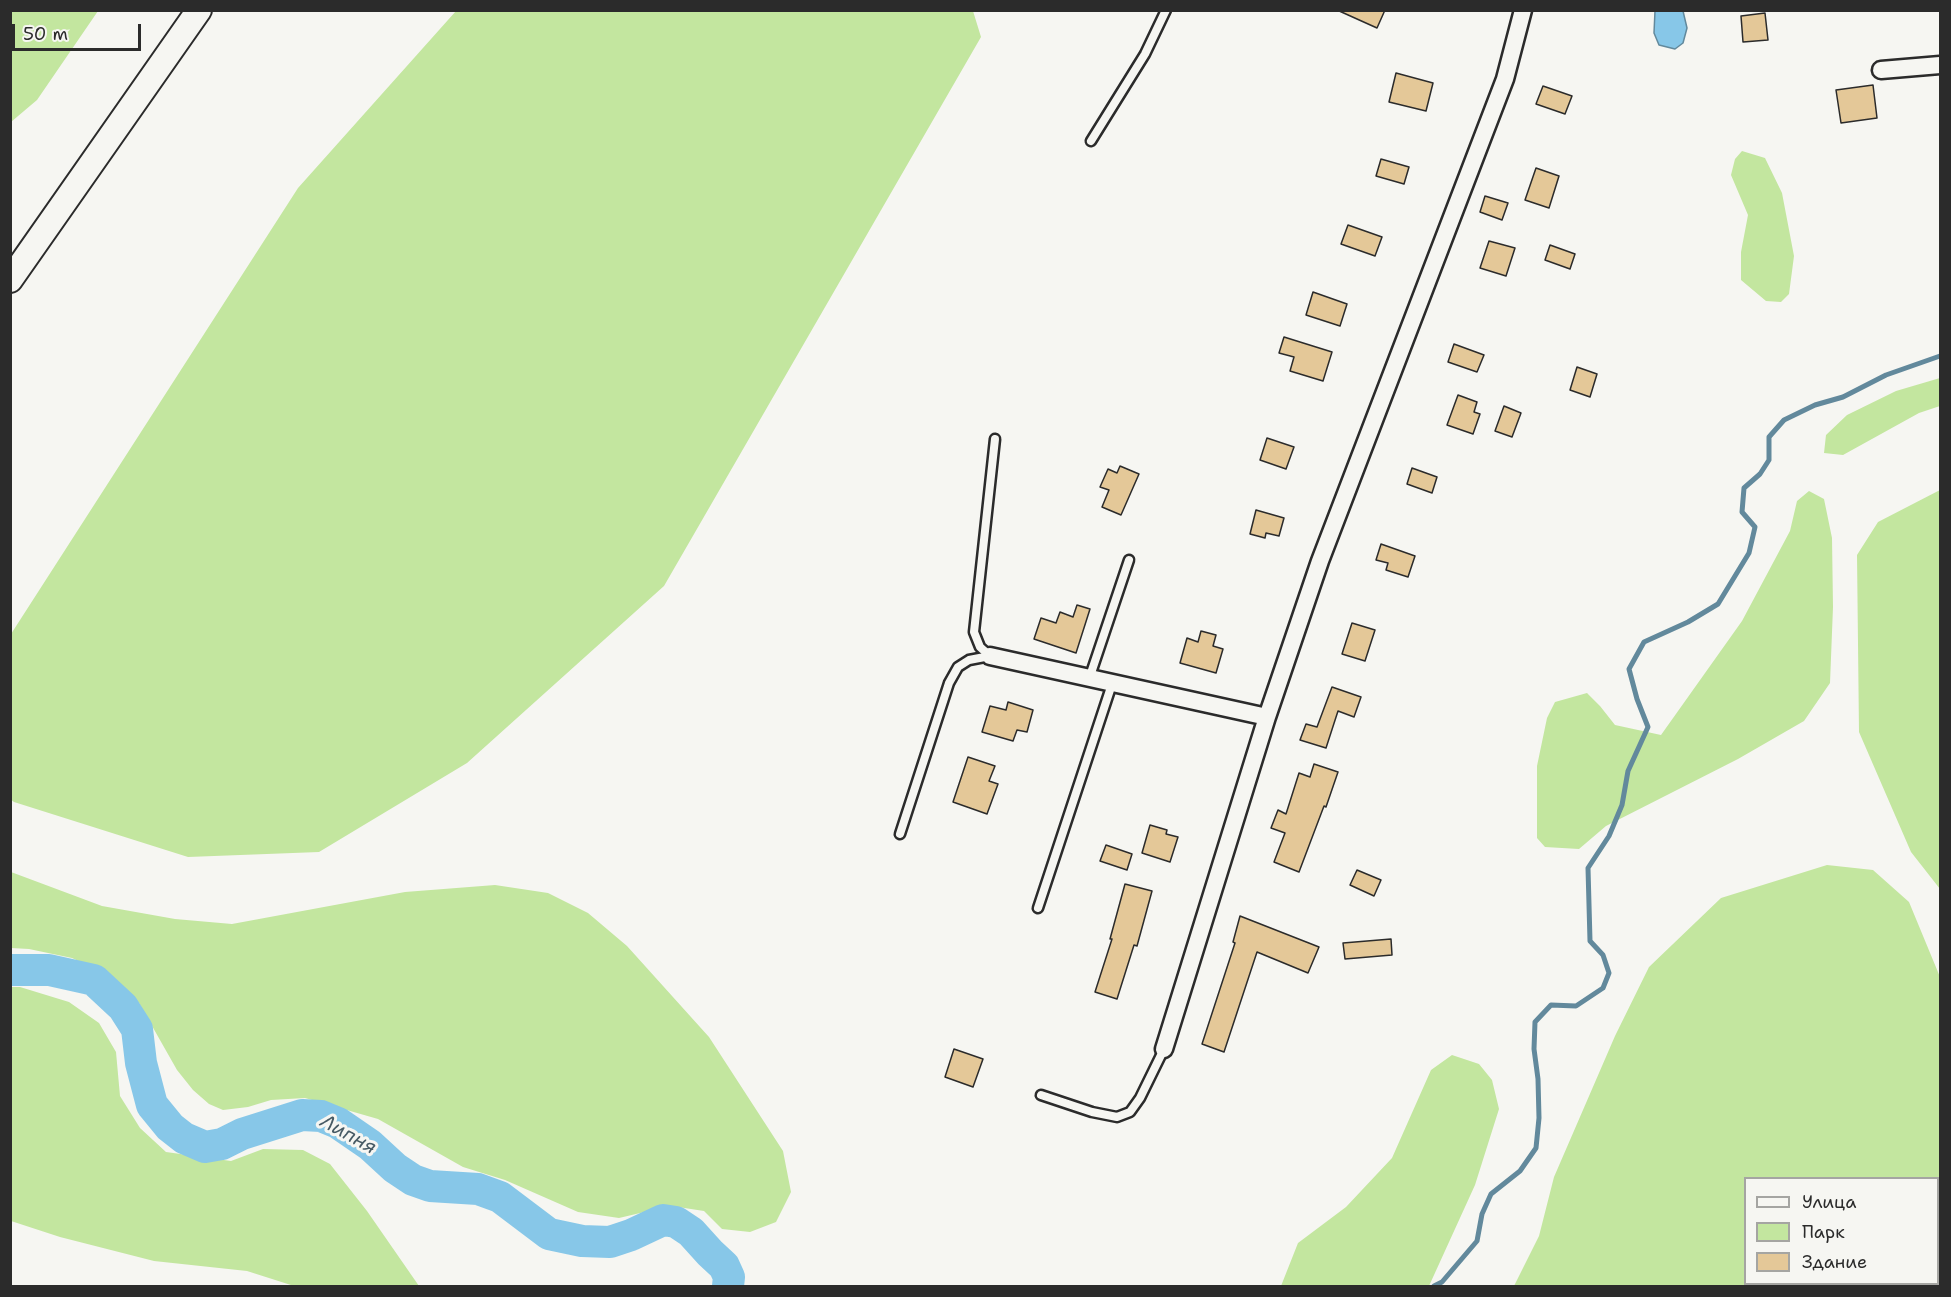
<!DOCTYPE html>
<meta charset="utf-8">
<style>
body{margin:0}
#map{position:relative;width:1951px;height:1297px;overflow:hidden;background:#f6f6f2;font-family:"Shantell Sans",sans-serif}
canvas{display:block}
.frame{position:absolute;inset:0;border:12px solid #2b2b2b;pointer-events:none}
.legend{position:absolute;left:1744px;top:1177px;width:195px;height:108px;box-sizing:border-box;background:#f6f6f2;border:2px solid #a5a5a2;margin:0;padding:8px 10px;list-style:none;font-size:18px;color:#2b2b2b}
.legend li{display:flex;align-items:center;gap:12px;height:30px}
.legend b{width:30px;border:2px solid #a5a5a2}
.scale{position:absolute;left:12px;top:24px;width:129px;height:27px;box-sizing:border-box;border:3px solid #2b2b2b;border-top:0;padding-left:8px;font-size:18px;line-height:21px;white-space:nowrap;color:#2b2b2b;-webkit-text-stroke:4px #f6f6f2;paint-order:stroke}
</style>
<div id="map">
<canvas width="1951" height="1297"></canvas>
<div class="frame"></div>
<ul class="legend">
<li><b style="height:8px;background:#f6f6f2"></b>Улица</li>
<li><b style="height:16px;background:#c3e69f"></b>Парк</li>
<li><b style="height:16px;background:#e4c898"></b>Здание</li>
</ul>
<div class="scale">50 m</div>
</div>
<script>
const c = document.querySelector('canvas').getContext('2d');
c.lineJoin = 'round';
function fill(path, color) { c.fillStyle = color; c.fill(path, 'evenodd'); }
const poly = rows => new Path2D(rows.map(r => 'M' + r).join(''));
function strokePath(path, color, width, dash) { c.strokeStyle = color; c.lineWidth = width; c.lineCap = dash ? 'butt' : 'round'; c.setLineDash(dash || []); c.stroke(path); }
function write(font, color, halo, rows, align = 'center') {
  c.font = font + ' "Shantell Sans",sans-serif'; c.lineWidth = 6; c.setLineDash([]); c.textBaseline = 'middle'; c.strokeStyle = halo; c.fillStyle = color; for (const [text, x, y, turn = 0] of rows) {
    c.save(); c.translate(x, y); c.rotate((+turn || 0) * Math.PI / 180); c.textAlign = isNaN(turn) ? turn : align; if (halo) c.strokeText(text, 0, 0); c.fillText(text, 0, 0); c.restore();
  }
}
const green = poly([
 [11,10,98,11,37,100,11,122],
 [456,11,973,11,981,37,664,586,467,763,319,852,188,857,14,802,10,799,11,634,298,188],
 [1742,151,1765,158,1782,193,1794,256,1789,294,1781,302,1766,301,1741,280,1741,252,1748,215,1731,175,1735,159],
 [1940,378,1940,406,1919,413,1843,455,1824,453,1826,435,1847,415,1896,391],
 [1940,490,1940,889,1911,852,1859,732,1857,555,1878,522],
 [1809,491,1824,499,1832,538,1833,607,1830,683,1804,721,1738,759,1606,826,1579,849,1545,847,1537,838,1537,766,1547,718,1555,702,1587,693,1600,706,1615,725,1661,735,1742,621,1790,531,1797,501],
 [1827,865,1873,870,1909,902,1940,977,1940,1286,1514,1286,1539,1236,1554,1177,1615,1036,1649,967,1721,898],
 [1938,1178,1938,1284,1746,1284,1746,1178],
 [11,872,102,906,175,919,232,924,405,892,495,885,548,893,588,913,627,946,709,1037,783,1151,791,1192,776,1222,750,1232,722,1229,704,1211,678,1207,653,1210,619,1218,578,1212,505,1180,463,1167,378,1119,305,1098,271,1100,248,1107,223,1110,209,1104,193,1090,177,1070,139,1003,99,971,72,958,29,949,11,948],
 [11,987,20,987,69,1002,99,1023,116,1052,120,1096,140,1128,166,1152,231,1161,263,1149,303,1150,330,1164,367,1211,419,1286,294,1286,247,1271,154,1261,60,1237,11,1221],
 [1452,1055,1479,1064,1492,1080,1499,1109,1475,1185,1429,1286,1281,1286,1298,1243,1346,1207,1392,1158,1431,1070]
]);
const water = poly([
 [1655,11,1683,11,1687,28,1683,43,1675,49,1659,45,1654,33,1655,11]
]);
const stream = poly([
 [1434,1286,1442,1282,1477,1241,1482,1214,1491,1194,1520,1171,1536,1148,1539,1118,1538,1079,1534,1049,1535,1022,1551,1005,1576,1006,1603,988,1609,973,1603,955,1590,941,1588,868,1609,836,1622,805,1628,771,1648,727,1637,699,1629,669,1644,642,1688,622,1718,604,1749,553,1755,527,1742,512,1744,488,1760,474,1769,460,1769,437,1784,420,1815,405,1843,397,1886,375,1940,356]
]);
const river = poly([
 [10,970,49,970,94,980,123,1007,137,1029,141,1063,152,1105,170,1127,184,1138,205,1147,222,1144,242,1134,302,1115,321,1116,338,1123,370,1145,395,1168,413,1180,430,1186,478,1189,500,1197,549,1234,582,1241,610,1242,631,1235,663,1220,676,1222,691,1232,710,1253,724,1266,729,1277,728,1286]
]);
const building = poly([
 [1337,10,1385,10,1377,28,1337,10],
 [1765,13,1768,40,1743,42,1741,16,1765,13],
 [1396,73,1433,83,1426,111,1389,102,1396,73],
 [1873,85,1877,118,1841,123,1836,90,1873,85],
 [1543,86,1572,96,1565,114,1536,104,1543,86],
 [1381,159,1409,167,1404,184,1376,176,1381,159],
 [1536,168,1559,176,1549,208,1525,200,1536,168],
 [1485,196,1508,203,1502,220,1480,212,1485,196],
 [1348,225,1382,237,1375,256,1341,244,1348,225],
 [1489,241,1515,248,1506,276,1480,268,1489,241],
 [1550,245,1575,254,1570,269,1545,260,1550,245],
 [1313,292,1347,304,1340,326,1306,315,1313,292],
 [1284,337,1332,352,1323,381,1290,371,1294,357,1279,353,1284,337],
 [1454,344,1484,355,1477,372,1448,362,1454,344],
 [1577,367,1597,374,1590,397,1570,390,1577,367],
 [1458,395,1477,402,1474,412,1480,414,1473,434,1447,425,1458,395],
 [1504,406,1521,413,1512,437,1495,431,1504,406],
 [1267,438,1294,447,1286,469,1260,460,1267,438],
 [1120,466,1139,474,1121,515,1102,507,1109,490,1100,487,1108,469,1117,473,1120,466],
 [1412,468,1437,477,1432,493,1407,484,1412,468],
 [1256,510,1284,518,1279,536,1266,533,1265,538,1250,534,1256,510],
 [1381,544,1415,556,1408,577,1386,570,1388,563,1376,560,1381,544],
 [1077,605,1090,609,1076,653,1034,639,1041,618,1056,623,1060,612,1073,617,1077,605],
 [1352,623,1375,630,1365,661,1342,654,1352,623],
 [1201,631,1216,635,1213,646,1223,649,1216,673,1180,663,1187,638,1198,642,1201,631],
 [1332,687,1361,697,1354,717,1338,711,1326,748,1300,740,1306,724,1317,727,1332,687],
 [1008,702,1033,710,1027,732,1017,730,1013,741,982,732,990,706,1006,710,1008,702],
 [968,757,995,766,989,781,998,784,987,814,953,802,968,757],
 [1314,764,1338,772,1326,807,1324,806,1299,872,1274,862,1285,833,1271,828,1278,810,1286,814,1299,773,1310,777,1314,764],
 [1150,825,1167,830,1166,834,1178,837,1170,862,1142,853,1150,825],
 [1106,845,1132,854,1127,870,1100,861,1106,845],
 [1357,870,1381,880,1374,896,1350,885,1357,870],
 [1125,884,1152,891,1137,946,1134,945,1117,999,1095,992,1112,939,1110,939,1125,884],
 [1240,916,1319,947,1308,973,1257,952,1224,1052,1202,1044,1235,943,1233,942,1240,916],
 [1391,939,1392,955,1345,959,1343,943,1391,939],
 [954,1049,983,1059,973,1087,945,1077,954,1049]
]);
const lane = poly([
 [1091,141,1145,54,1166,10],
 [990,656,980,647,974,632,995,439],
 [1089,679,1129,560],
 [900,834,949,683,958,667,969,660,990,656],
 [1038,908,1112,684],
 [1041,1095,1092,1112,1117,1117,1130,1112,1140,1098,1164,1049]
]);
const street = poly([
 [1881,70,1940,65],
 [990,656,1267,717],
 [1164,1049,1267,717,1320,561,1505,79,1523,10]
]);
const secondary = poly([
 [10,280,199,10]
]);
const waterNames = [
 ["Липня",348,1135,29]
];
fill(green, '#c3e69f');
fill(water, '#87c7e8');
strokePath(water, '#62899c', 1.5);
strokePath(stream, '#62899c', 5);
strokePath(river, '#87c7e8', 32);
fill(building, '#e4c898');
strokePath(building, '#2b2b2b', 1.5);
strokePath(lane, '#2b2b2b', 13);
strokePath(street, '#2b2b2b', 21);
strokePath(secondary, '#2b2b2b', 28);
strokePath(lane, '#f6f6f2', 8);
strokePath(street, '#f6f6f2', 16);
strokePath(secondary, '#f6f6f2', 24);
write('italic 20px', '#475a64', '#f6f6f2', waterNames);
</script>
